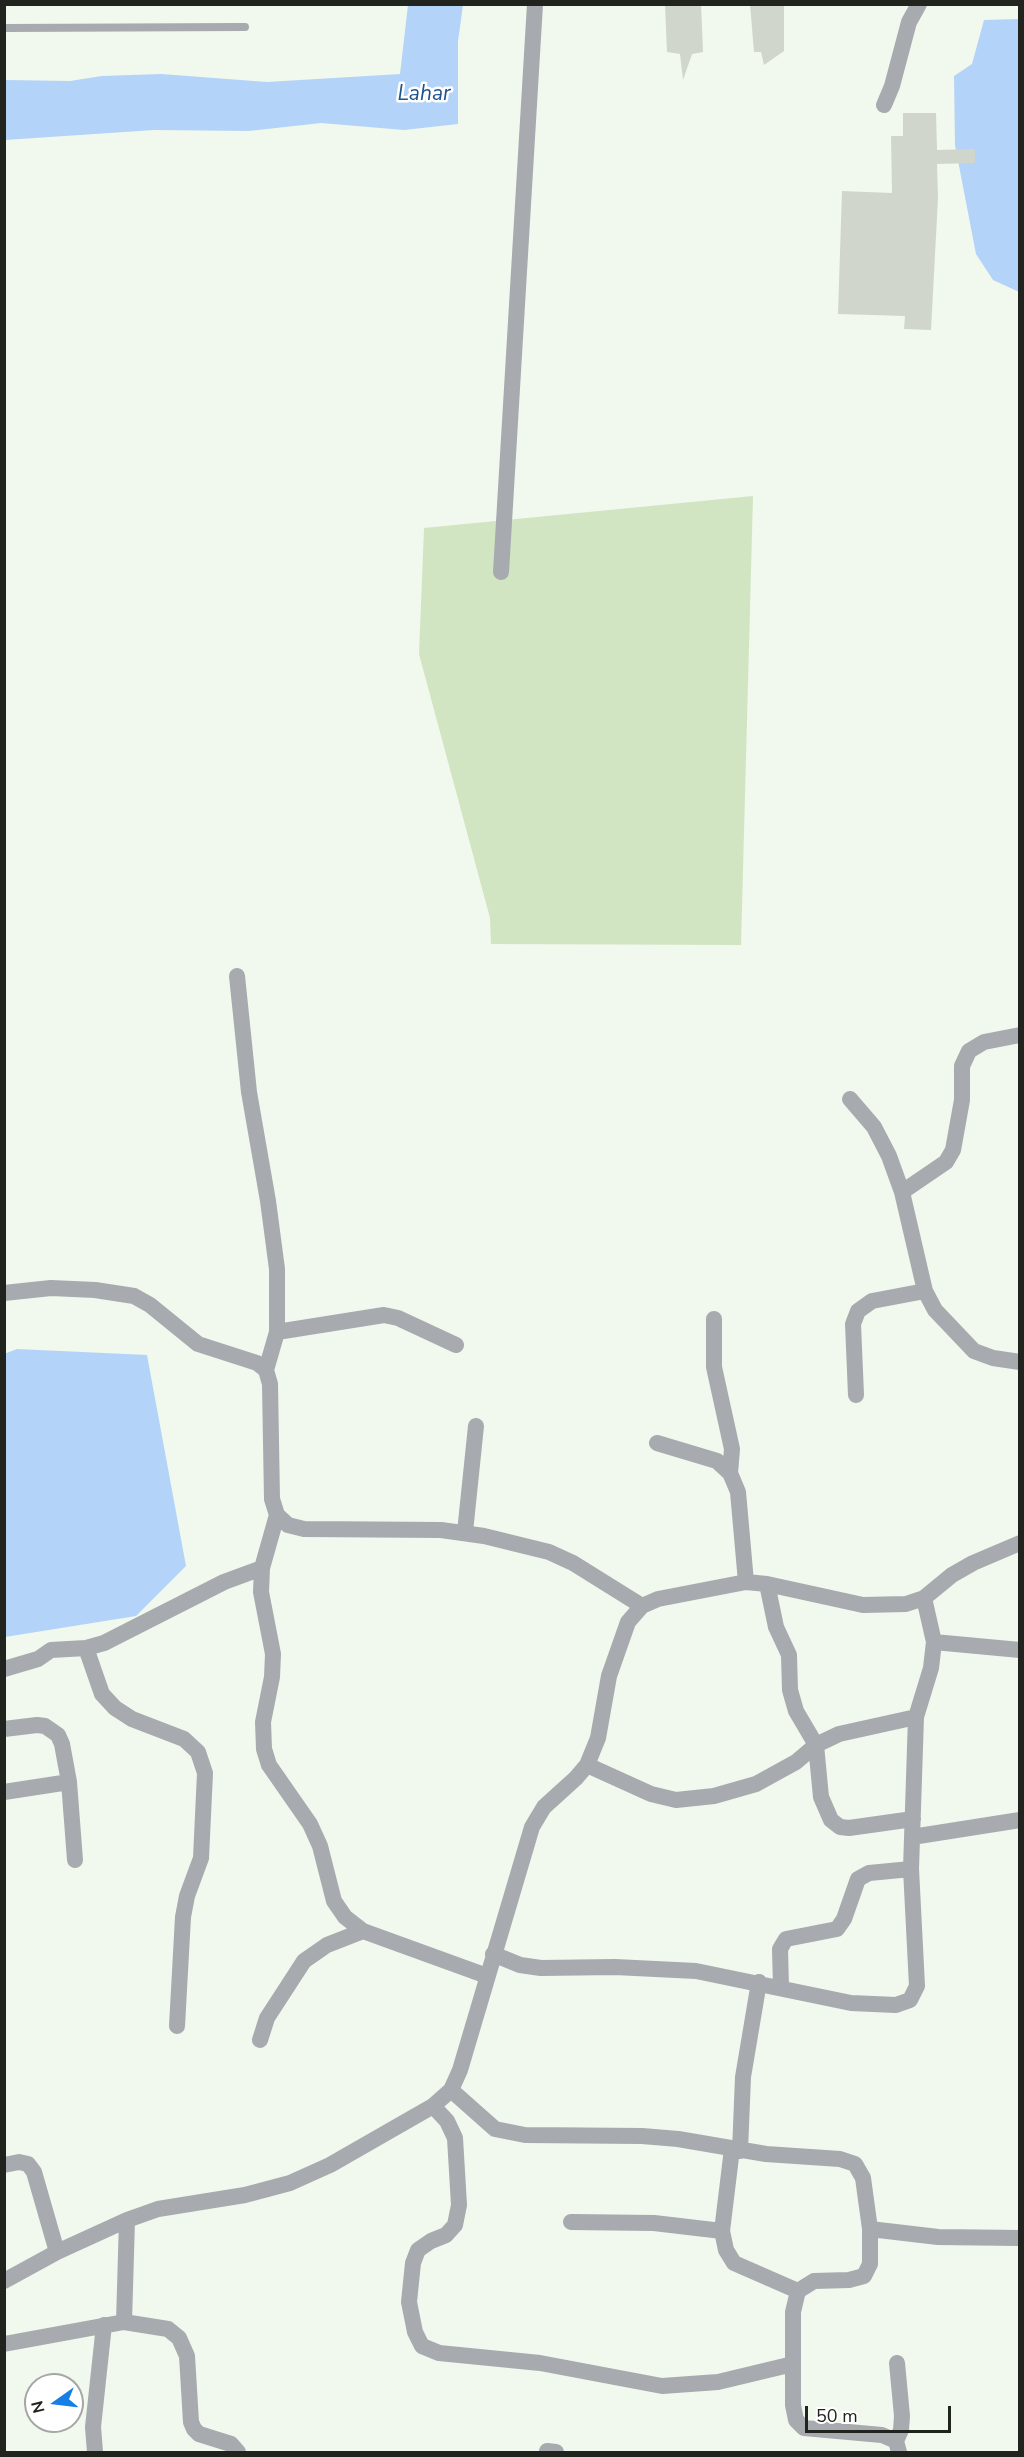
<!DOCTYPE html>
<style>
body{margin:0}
#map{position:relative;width:1024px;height:2457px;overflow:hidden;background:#f1f8ed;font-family:"Nunito Sans",sans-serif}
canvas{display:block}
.frame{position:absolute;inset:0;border:6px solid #21231f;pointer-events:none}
.north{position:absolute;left:24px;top:2373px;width:60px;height:60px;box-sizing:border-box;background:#fff;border:2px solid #a6a7a5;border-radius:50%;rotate:256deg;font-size:16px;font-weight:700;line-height:24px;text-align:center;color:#21231f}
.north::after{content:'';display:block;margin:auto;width:21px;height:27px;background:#157fe7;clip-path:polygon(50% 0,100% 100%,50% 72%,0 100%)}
.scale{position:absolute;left:805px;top:2406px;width:146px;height:27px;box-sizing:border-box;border:3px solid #21231f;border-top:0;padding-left:8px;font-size:18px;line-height:21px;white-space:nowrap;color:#21231f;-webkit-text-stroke:4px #fff;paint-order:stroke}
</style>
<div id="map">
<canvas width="1024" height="2457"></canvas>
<div class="frame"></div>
<div class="north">N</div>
<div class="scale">50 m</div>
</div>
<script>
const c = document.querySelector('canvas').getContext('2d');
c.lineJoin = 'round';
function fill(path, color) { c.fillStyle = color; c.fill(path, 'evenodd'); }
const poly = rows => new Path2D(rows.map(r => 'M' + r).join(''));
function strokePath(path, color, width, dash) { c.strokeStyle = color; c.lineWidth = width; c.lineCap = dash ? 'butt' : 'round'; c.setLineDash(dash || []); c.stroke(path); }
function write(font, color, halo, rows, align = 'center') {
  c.font = font + ' "Nunito Sans",sans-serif'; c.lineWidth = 5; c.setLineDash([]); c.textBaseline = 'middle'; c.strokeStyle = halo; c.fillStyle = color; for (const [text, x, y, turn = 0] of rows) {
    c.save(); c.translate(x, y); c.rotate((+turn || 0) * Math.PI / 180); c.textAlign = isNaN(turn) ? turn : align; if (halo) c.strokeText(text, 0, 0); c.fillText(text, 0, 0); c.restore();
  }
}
const green = poly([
 [753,496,741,945,491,944,490,918,419,654,424,528]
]);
const water = poly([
 [408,5,463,5,458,41,458,124,404,130,321,123,249,131,154,130,5,140,5,80,70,81,102,76,161,74,267,82,400,74],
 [1019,19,1019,291,1017,291,993,280,976,254,955,145,954,76,972,64,984,20],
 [17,1349,147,1355,186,1566,136,1616,5,1637,4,1354]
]);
const building = poly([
 [665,4,701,4,703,52,692,54,683,80,680,54,667,52],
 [750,4,784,4,784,51,764,65,761,52,754,52],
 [903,113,936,113,937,150,975,149,975,163,937,164,938,198,931,330,904,329,905,316,838,314,842,191,892,193,891,136,903,136]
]);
const service = poly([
 [4,28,245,27]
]);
const minor = poly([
 [884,105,892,86,909,22,919,4],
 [501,572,535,4],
 [237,976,249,1092,268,1201,277,1269,277,1332,266,1370],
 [850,1099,874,1127,889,1156,902,1192,925,1291,935,1310,974,1351,993,1358,1020,1362],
 [902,1192,946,1162,953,1150,962,1100,962,1066,969,1051,984,1042,1020,1035],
 [4,1293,51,1288,95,1290,134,1296,150,1305,198,1344,257,1363,266,1370,270,1384,272,1499,277,1515,288,1525,304,1529,441,1530,484,1536,549,1552,573,1563,642,1606],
 [714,1319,714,1367,732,1449,730,1473],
 [277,1332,384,1315,398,1318,456,1345],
 [856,1395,853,1324,858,1311,872,1301,925,1291],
 [657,1443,717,1461,730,1473,738,1492,746,1582],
 [277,1515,262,1568,261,1592,273,1654,272,1677,263,1722,264,1749,269,1765,310,1824,320,1846,334,1901,345,1917,363,1931,487,1976],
 [465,1532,476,1426],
 [767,1584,776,1627,789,1655,790,1690,796,1711,816,1745,821,1797,831,1820,840,1827,849,1828,913,1819],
 [934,1642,1020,1650],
 [86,1648,102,1694,115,1708,132,1719,184,1739,198,1752,205,1773,201,1858,187,1896,183,1917,177,2026],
 [4,1669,38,1659,51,1650,86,1648,104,1643,224,1582,262,1568],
 [4,1729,37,1725,45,1726,58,1735,62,1744,69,1782,75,1860],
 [587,1765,651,1794,676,1800,714,1796,756,1784,796,1762,816,1745,839,1734,916,1717],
 [4,1792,69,1782],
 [912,1837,1020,1820],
 [493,1954,520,1965,541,1968,615,1967,696,1971,851,2003,896,2005,910,2000,917,1986,911,1869,916,1717,931,1668,934,1642,924,1598],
 [781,1987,780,1949,786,1939,837,1929,844,1919,858,1879,869,1873,911,1869],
 [260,2040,267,2018,304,1961,327,1945,363,1931],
 [451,2090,495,2129,525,2135,642,2136,678,2139,766,2154,840,2159,855,2164,863,2178,870,2229,870,2264,864,2276,849,2280,814,2281,798,2291,793,2312,793,2405,796,2420,804,2428,882,2435,896,2441,899,2452],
 [433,2106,447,2121,455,2138,459,2205,455,2225,446,2235,431,2241,418,2250,413,2263,409,2302,415,2332,422,2346,439,2353,540,2363,662,2386,718,2382,793,2364],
 [732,2149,722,2231,726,2250,734,2263,798,2291],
 [740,2151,743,2077,759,1982],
 [4,2165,19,2162,28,2164,34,2172,57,2252],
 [571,2222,654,2223,722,2231],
 [870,2229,938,2237,1020,2238],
 [4,2281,57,2252,127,2220,158,2209,245,2195,290,2183,330,2165,433,2106,451,2090,460,2070,532,1827,544,1807,576,1778,587,1765,598,1738,609,1676,628,1622,642,1606,658,1599,746,1582,767,1584,863,1605,906,1604,924,1598,952,1575,973,1563,1020,1543],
 [124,2322,127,2220],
 [4,2344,124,2322,168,2329,179,2338,187,2356,191,2422,194,2429,199,2434,231,2444,238,2452],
 [896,2441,901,2430,902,2416,897,2363],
 [547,2451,556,2452],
 [95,2452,93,2427,104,2325]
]);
const waterNames = [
 ["Lahar",424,95]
];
fill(green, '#d1e5c2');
fill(water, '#b4d3f8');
fill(building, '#d0d6cc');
strokePath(service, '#a7aaae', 8);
strokePath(minor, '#a7aaae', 16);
write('italic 21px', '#21538b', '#fff', waterNames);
</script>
